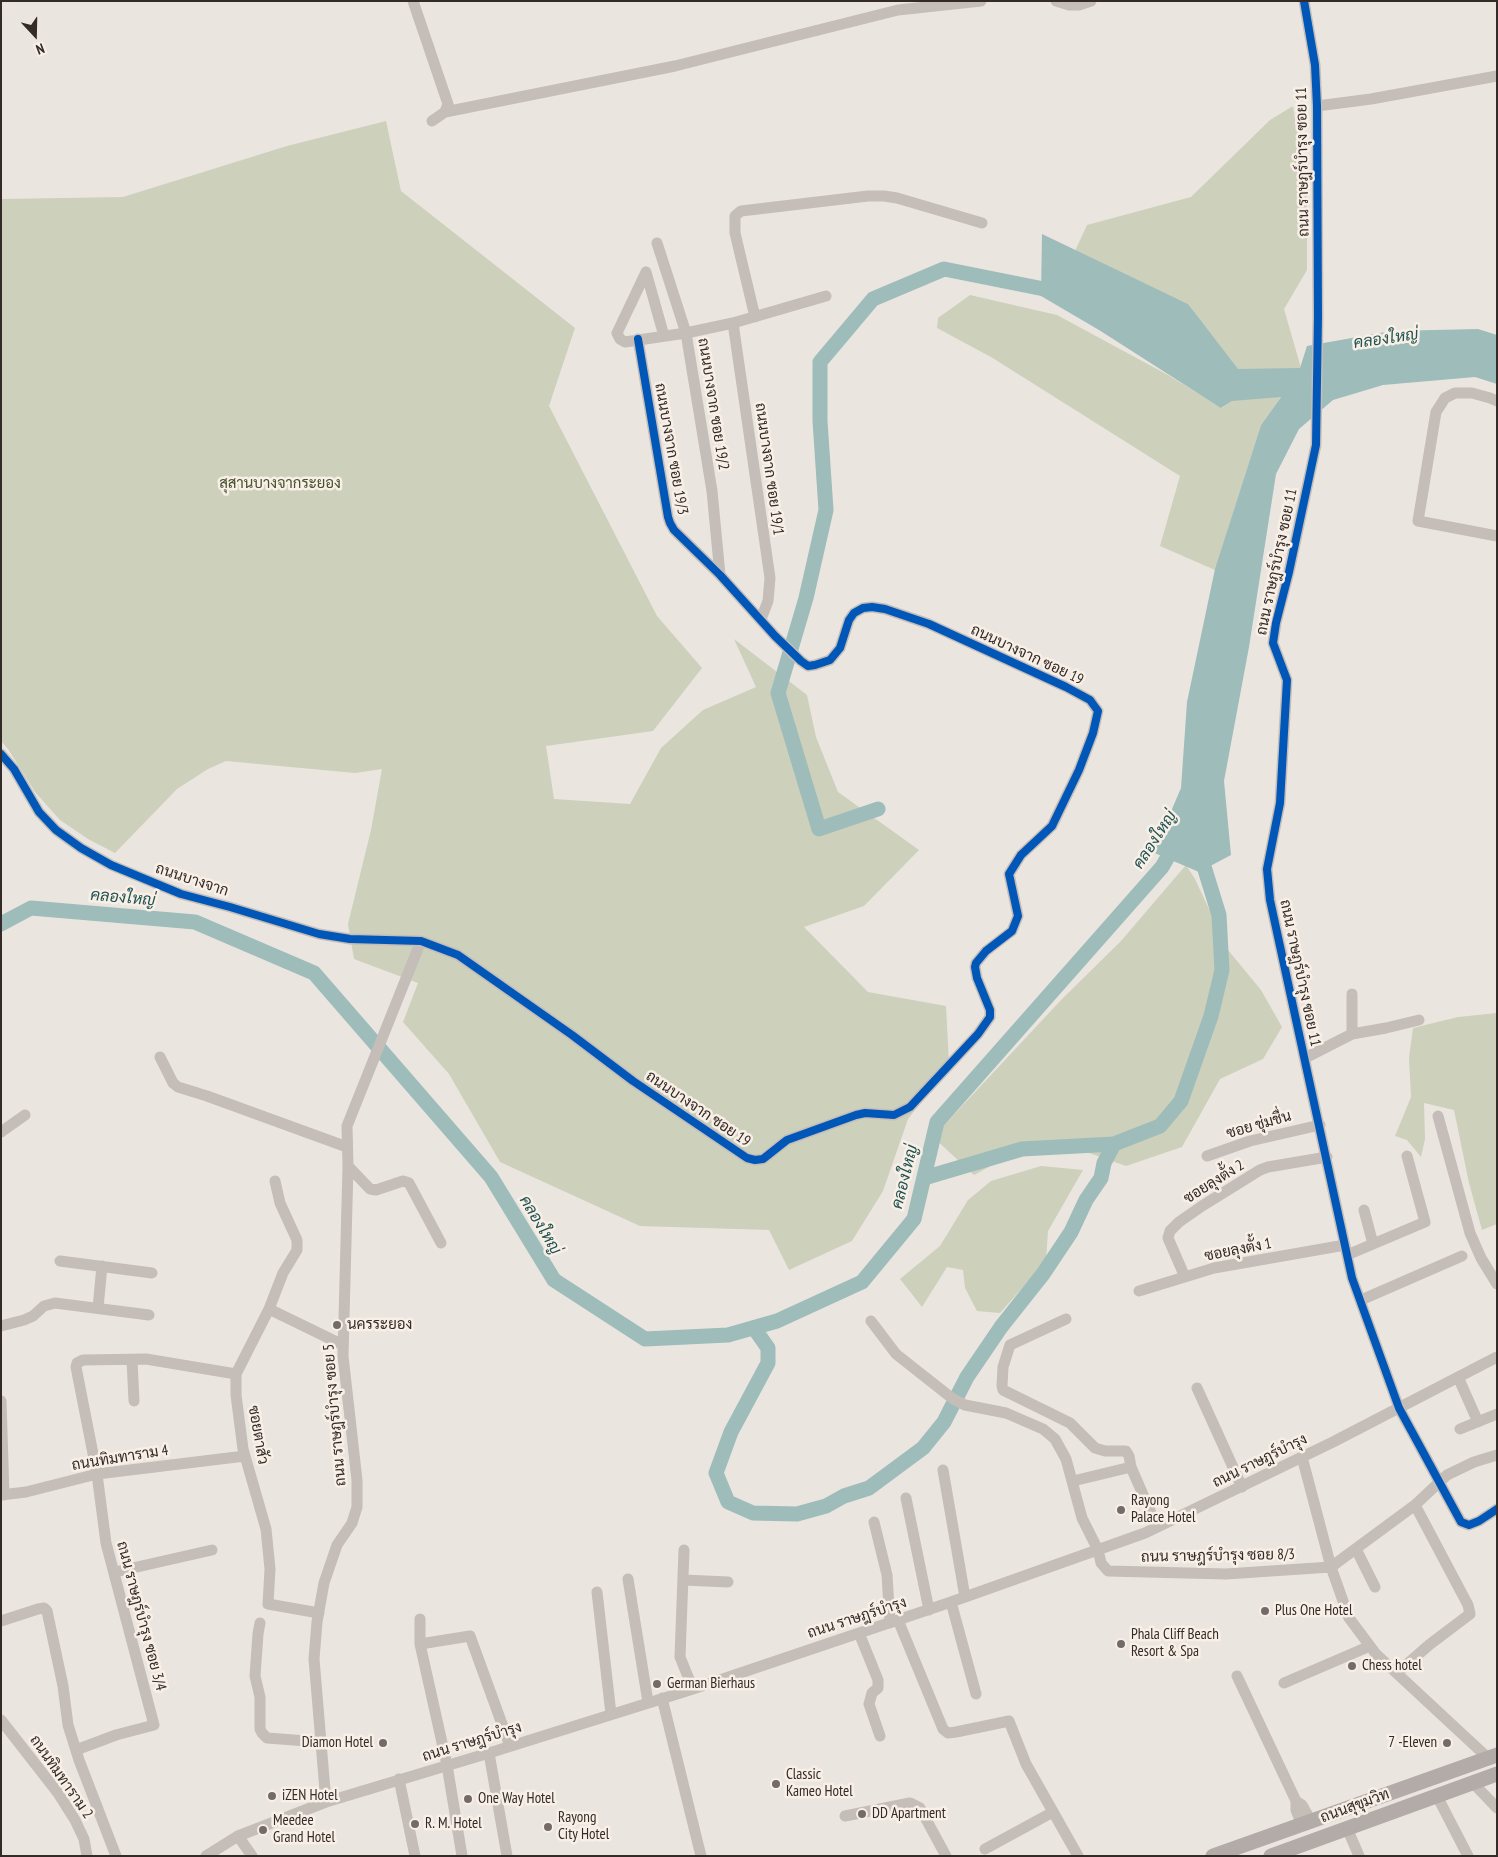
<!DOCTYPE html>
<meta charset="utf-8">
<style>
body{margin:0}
#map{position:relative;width:1498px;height:1857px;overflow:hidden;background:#ebe5e0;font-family:"PT Sans Narrow",sans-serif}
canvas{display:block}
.frame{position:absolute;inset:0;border:2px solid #342a27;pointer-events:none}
.north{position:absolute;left:10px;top:10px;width:50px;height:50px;-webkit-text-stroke:4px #f8efe7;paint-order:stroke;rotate:159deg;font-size:14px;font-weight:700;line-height:20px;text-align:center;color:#342a27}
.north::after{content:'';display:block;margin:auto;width:18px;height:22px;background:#342a27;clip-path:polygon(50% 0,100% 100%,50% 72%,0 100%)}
</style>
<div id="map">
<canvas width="1498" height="1857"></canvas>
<div class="frame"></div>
<div class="north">N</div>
</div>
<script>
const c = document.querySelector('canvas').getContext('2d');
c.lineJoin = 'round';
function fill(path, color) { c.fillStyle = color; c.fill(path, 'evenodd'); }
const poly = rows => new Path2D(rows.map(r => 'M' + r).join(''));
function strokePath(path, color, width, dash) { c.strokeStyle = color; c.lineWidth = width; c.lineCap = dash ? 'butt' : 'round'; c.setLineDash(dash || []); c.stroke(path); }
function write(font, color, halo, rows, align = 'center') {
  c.font = font + ' "PT Sans Narrow",Sarabun,sans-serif'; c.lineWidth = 5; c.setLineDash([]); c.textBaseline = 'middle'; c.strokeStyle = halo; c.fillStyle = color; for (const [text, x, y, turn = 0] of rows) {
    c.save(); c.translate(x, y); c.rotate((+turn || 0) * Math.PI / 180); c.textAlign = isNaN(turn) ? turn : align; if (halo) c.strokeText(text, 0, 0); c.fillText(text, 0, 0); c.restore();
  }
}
const green = poly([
 [1293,106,1307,198,1307,270,1284,309,1301,368,1261,425,1215,570,1160,546,1180,476,991,357,937,328,938,318,970,295,1057,315,1168,375,1222,408,1246,391,1188,304,1075,251,1087,225,1191,197,1270,120],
 [386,121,401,191,575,328,549,406,657,616,702,668,653,731,546,746,554,799,630,804,661,748,703,710,756,687,734,639,807,695,816,737,838,792,919,850,864,906,804,927,868,992,946,1006,949,1064,908,1119,883,1191,852,1241,789,1270,769,1230,640,1226,500,1162,449,1074,403,1022,418,983,354,959,348,924,371,830,382,769,355,773,226,761,208,769,177,789,115,853,88,839,60,820,35,792,8,749,1,741,1,199,123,197,287,146],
 [1186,865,1195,879,1228,950,1261,990,1282,1027,1263,1059,1220,1079,1182,1147,1126,1166,1072,1147,1045,1143,1022,1149,974,1175,933,1137,1062,999,1121,941],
 [1497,1013,1497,1224,1482,1230,1469,1183,1454,1110,1424,1103,1425,1139,1421,1157,1407,1140,1395,1136,1411,1097,1409,1058,1413,1028,1458,1017],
 [1041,1166,1083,1170,1048,1231,1046,1261,1000,1313,977,1311,965,1288,963,1270,947,1267,922,1307,900,1279,940,1246,968,1200,991,1181]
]);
const water = poly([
 [1042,234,1188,304,1238,369,1300,368,1307,346,1391,331,1478,329,1497,335,1497,384,1475,377,1383,385,1333,400,1299,429,1276,474,1249,647,1224,781,1231,855,1199,872,1150,851,1169,816,1181,788,1187,702,1215,569,1261,425,1281,397,1232,401,1221,408,1099,330,1041,296]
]);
const river = poly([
 [878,809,819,829,778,693,806,598,826,510,820,421,820,362,873,299,944,269,1059,292],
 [1,924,31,908,195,922,314,973,491,1177,554,1280,645,1339,728,1335,777,1321,862,1282,914,1219,937,1122,1162,867,1177,841],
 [924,1178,1022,1149,1114,1144,1160,1126,1181,1101,1211,1016,1222,970,1219,915,1202,860,1200,851],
 [754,1328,768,1348,768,1363,731,1432,716,1473,728,1502,753,1513,797,1514,826,1506,844,1496,869,1488,923,1448,944,1422,967,1377,1001,1327,1043,1274,1071,1232,1086,1200,1101,1178,1104,1163,1114,1144]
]);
const minor = poly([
 [413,1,448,104,445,112,432,121],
 [1056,1,1069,5,1079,5,1091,1],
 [1304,1,1315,65,1317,106,1318,317,1316,445,1289,572,1276,623,1273,643,1287,680,1280,803,1267,869,1270,900,1352,1278,1399,1408,1461,1522,1469,1525,1479,1521,1497,1509],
 [1317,106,1371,99,1497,76],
 [445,112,675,66,898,10,981,1],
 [657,243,686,333,712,491,720,575],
 [646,272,617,333,620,339,625,342,686,333,733,323,826,296],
 [646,272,664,336],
 [755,317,735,233,735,216,741,211,868,196,884,196,897,198,982,223],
 [733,323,770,578,768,601,761,619],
 [1497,401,1490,398,1472,393,1455,393,1445,398,1436,412,1418,521,1497,536],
 [1,754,14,769,39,812,56,830,81,848,111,865,181,894,230,907,319,934,350,939,421,941,458,955,572,1035,633,1081,747,1158,755,1160,763,1159,787,1140,856,1115,865,1113,894,1115,910,1107,978,1034,990,1017,990,1010,977,978,975,967,976,963,986,951,1012,931,1018,916,1009,874,1021,855,1052,826,1079,770,1093,733,1098,711,1090,700,1066,687,929,624,885,609,872,607,863,608,854,613,849,620,840,648,830,660,815,665,808,666,801,661,775,636,720,575,674,530,670,523,668,517,638,339],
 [1352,994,1352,1034],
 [160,1057,173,1083,178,1087,207,1096,347,1147],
 [1305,1058,1352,1034,1386,1028,1419,1020],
 [1438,1116,1470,1233,1481,1258,1497,1284],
 [1,1132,25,1115],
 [1207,1156,1250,1141,1320,1125],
 [348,1166,370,1189,376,1190,403,1181,409,1183,441,1243],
 [275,1181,280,1203,297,1240,297,1250,283,1273,269,1309,236,1374,236,1395,243,1449,266,1529,270,1569,268,1604,319,1613],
 [1364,1210,1373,1244],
 [1347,1255,1425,1222,1407,1156],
 [60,1261,152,1273],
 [1185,1277,1168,1238,1170,1231,1179,1222,1202,1206,1260,1170,1268,1167,1327,1157],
 [1139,1291,1214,1268,1345,1245],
 [1361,1300,1462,1256],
 [98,1308,102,1266],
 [269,1309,343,1345],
 [1066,1319,1010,1345,1003,1367,1002,1386,1003,1390,1070,1423,1095,1448,1105,1451,1126,1451,1129,1456,1131,1467],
 [871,1321,896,1354,953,1399,965,1405,1006,1413,1043,1429,1055,1439,1066,1459,1082,1518,1098,1550,1101,1563,1108,1571,1226,1574,1331,1567,1415,1505,1447,1475,1474,1462,1497,1455],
 [1,1326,24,1320,33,1316,44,1306,55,1303,149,1315],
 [132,1360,134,1401],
 [1458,1377,1478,1422],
 [1197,1388,1242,1487],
 [1,1401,4,1495],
 [1460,1429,1497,1414],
 [1302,1457,1331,1567,1349,1618,1376,1654,1488,1758],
 [943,1470,965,1597],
 [1073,1481,1131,1467,1157,1527],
 [1,1495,26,1492,97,1474,245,1456],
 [906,1498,929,1610],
 [874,1522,887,1575,890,1623],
 [1356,1549,1375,1587],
 [684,1550,680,1657,693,1689],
 [115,1572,212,1550],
 [628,1579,648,1702],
 [684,1580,728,1582],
 [597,1592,611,1714],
 [951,1602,976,1694],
 [420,1619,420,1644,447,1765,462,1856],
 [898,1620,943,1729,948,1733,956,1732,1009,1721,1026,1764,1078,1856],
 [1,1621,38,1609,44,1608,47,1611,63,1686,68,1725,79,1760,116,1856],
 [260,1623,258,1634,255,1676,260,1697,260,1729,262,1733,267,1738,320,1742],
 [859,1633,878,1680,878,1688,872,1693,869,1704,880,1736],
 [420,1644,470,1636,510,1746],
 [1397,1673,1429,1645,1470,1614,1468,1605,1415,1505],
 [1237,1676,1296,1801,1296,1810,1302,1825],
 [1284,1683,1370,1646],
 [662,1698,701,1856],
 [1,1720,58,1793,75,1820,84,1839,87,1856],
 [76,1750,116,1735,154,1725,106,1543,97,1474,76,1367,77,1363,83,1360,146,1359,236,1374],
 [489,1753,507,1856],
 [399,1779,415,1856],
 [1473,1783,1497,1808],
 [1437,1796,1468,1856],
 [1296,1801,1302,1805,1311,1821],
 [326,1802,314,1659,317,1622,324,1583,337,1545,352,1523,357,1507,357,1480,343,1356,348,1166,347,1126,421,941],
 [845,1816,910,1803,920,1808,946,1856],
 [1347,1828,1359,1856],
 [238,1836,252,1856],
 [985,1849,1053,1812],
 [206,1856,238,1836,326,1802,489,1753,693,1689,951,1602,1145,1533,1333,1442,1497,1357]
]);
const major = poly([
 [1213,1856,1497,1755],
 [1271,1856,1497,1774]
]);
const cycleway = poly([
 [1304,1,1315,65,1317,106,1318,317,1316,445,1289,572,1276,623,1273,643,1287,680,1280,803,1267,869,1270,900,1352,1278,1399,1408,1461,1522,1469,1525,1479,1521,1497,1509],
 [1,754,14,769,39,812,56,830,81,848,111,865,181,894,230,907,319,934,350,939,421,941,458,955,572,1035,633,1081,747,1158,755,1160,763,1159,787,1140,856,1115,865,1113,894,1115,910,1107,978,1034,990,1017,990,1010,977,978,975,967,976,963,986,951,1012,931,1018,916,1009,874,1021,855,1052,826,1079,770,1093,733,1098,711,1090,700,1066,687,929,624,885,609,872,607,863,608,854,613,849,620,840,648,830,660,815,665,808,666,801,661,775,636,720,575,674,530,670,523,668,517,638,339]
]);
const markers = [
 [337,1325,5,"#746b68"],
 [1121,1510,5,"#746b68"],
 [1265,1611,5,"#746b68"],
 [1121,1644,5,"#746b68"],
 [1352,1666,5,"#746b68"],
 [657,1684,5,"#746b68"],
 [383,1743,5,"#746b68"],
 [1447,1743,5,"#746b68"],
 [776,1784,5,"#746b68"],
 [272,1796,5,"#746b68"],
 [468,1799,5,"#746b68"],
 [862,1814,5,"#746b68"],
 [415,1824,5,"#746b68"],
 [548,1827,5,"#746b68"],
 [263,1830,5,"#746b68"]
];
const streetNames = [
 ["ถนน ราษฎร์บำรุง ซอย 11",1303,162,-91],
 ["ถนนบางจาก ซอย 19/2",713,404,81],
 ["ถนนบางจาก ซอย 19/3",671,449,80],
 ["ถนนบางจาก ซอย 19/1",769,469,82],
 ["ถนน ราษฎร์บำรุง ซอย 11",1277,562,-78],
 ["ถนนบางจาก ซอย 19",1027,655,25],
 ["ถนนบางจาก",192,880,18],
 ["ถนน ราษฎร์บำรุง ซอย 11",1300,973,78],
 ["ถนนบางจาก ซอย 19",698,1109,34],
 ["ซอย ชุ่มชื่น",1259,1125,-16],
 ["ซอยลุงตั้ง 2",1214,1182,-32],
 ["ซอยลุงตั้ง 1",1238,1250,-11],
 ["ถนน ราษฎร์บำรุง ซอย 5",335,1415,-95],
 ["ซอยตาสัว",258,1435,80],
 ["ถนนทิมทาราม 4",120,1458,-9],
 ["ถนน ราษฎร์บำรุง",1260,1461,-26],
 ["ถนน ราษฎร์บำรุง ซอย 8/3",1218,1556,-1],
 ["ถนน ราษฎร์บำรุง ซอย 3/4",141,1616,75],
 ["ถนน ราษฎร์บำรุง",857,1618,-18],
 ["ถนน ราษฎร์บำรุง",472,1742,-17],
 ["ถนนทิมทาราม 2",61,1777,55],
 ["ถนนสุขุมวิท",1355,1806,-20]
];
const parkNames = [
 ["สุสานบางจากระยอง",280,484]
];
const poiNames = [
 ["นครระยอง",347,1325],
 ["Rayong",1131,1501],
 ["Palace Hotel",1131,1518],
 ["Plus One Hotel",1275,1611],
 ["Phala Cliff Beach",1131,1635],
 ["Resort & Spa",1131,1652],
 ["Chess hotel",1362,1666],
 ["German Bierhaus",667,1684],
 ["Diamon Hotel",373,1743,"right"],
 ["7 -Eleven",1437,1743,"right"],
 ["Classic",786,1775],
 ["Kameo Hotel",786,1792],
 ["iZEN Hotel",282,1796],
 ["One Way Hotel",478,1799],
 ["DD Apartment",872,1814],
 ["Rayong",558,1818],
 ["City Hotel",558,1835],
 ["Meedee",273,1821],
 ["Grand Hotel",273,1838],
 ["R. M. Hotel",425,1824]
];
const waterNames = [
 ["คลองใหญ่",1386,339,-8],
 ["คลองใหญ่",1155,840,-57],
 ["คลองใหญ่",123,898,5],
 ["คลองใหญ่",905,1177,-76],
 ["คลองใหญ่",540,1225,59]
];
fill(green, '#cdd0bb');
fill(water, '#9dbcba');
strokePath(river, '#9dbcba', 15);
strokePath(minor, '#c4bdb8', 11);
strokePath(major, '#b2aba8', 15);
strokePath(cycleway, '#0057b8', 8);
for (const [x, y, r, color] of markers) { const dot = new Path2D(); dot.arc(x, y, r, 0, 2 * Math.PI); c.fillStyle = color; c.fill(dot); strokePath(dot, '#f8efe7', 2); }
write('15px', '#342a27', '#f8efe7', streetNames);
write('15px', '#47512d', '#f8efe7', parkNames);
write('15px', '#342a27', '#f8efe7', poiNames, 'left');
write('italic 16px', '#205352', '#f8efe7', waterNames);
</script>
